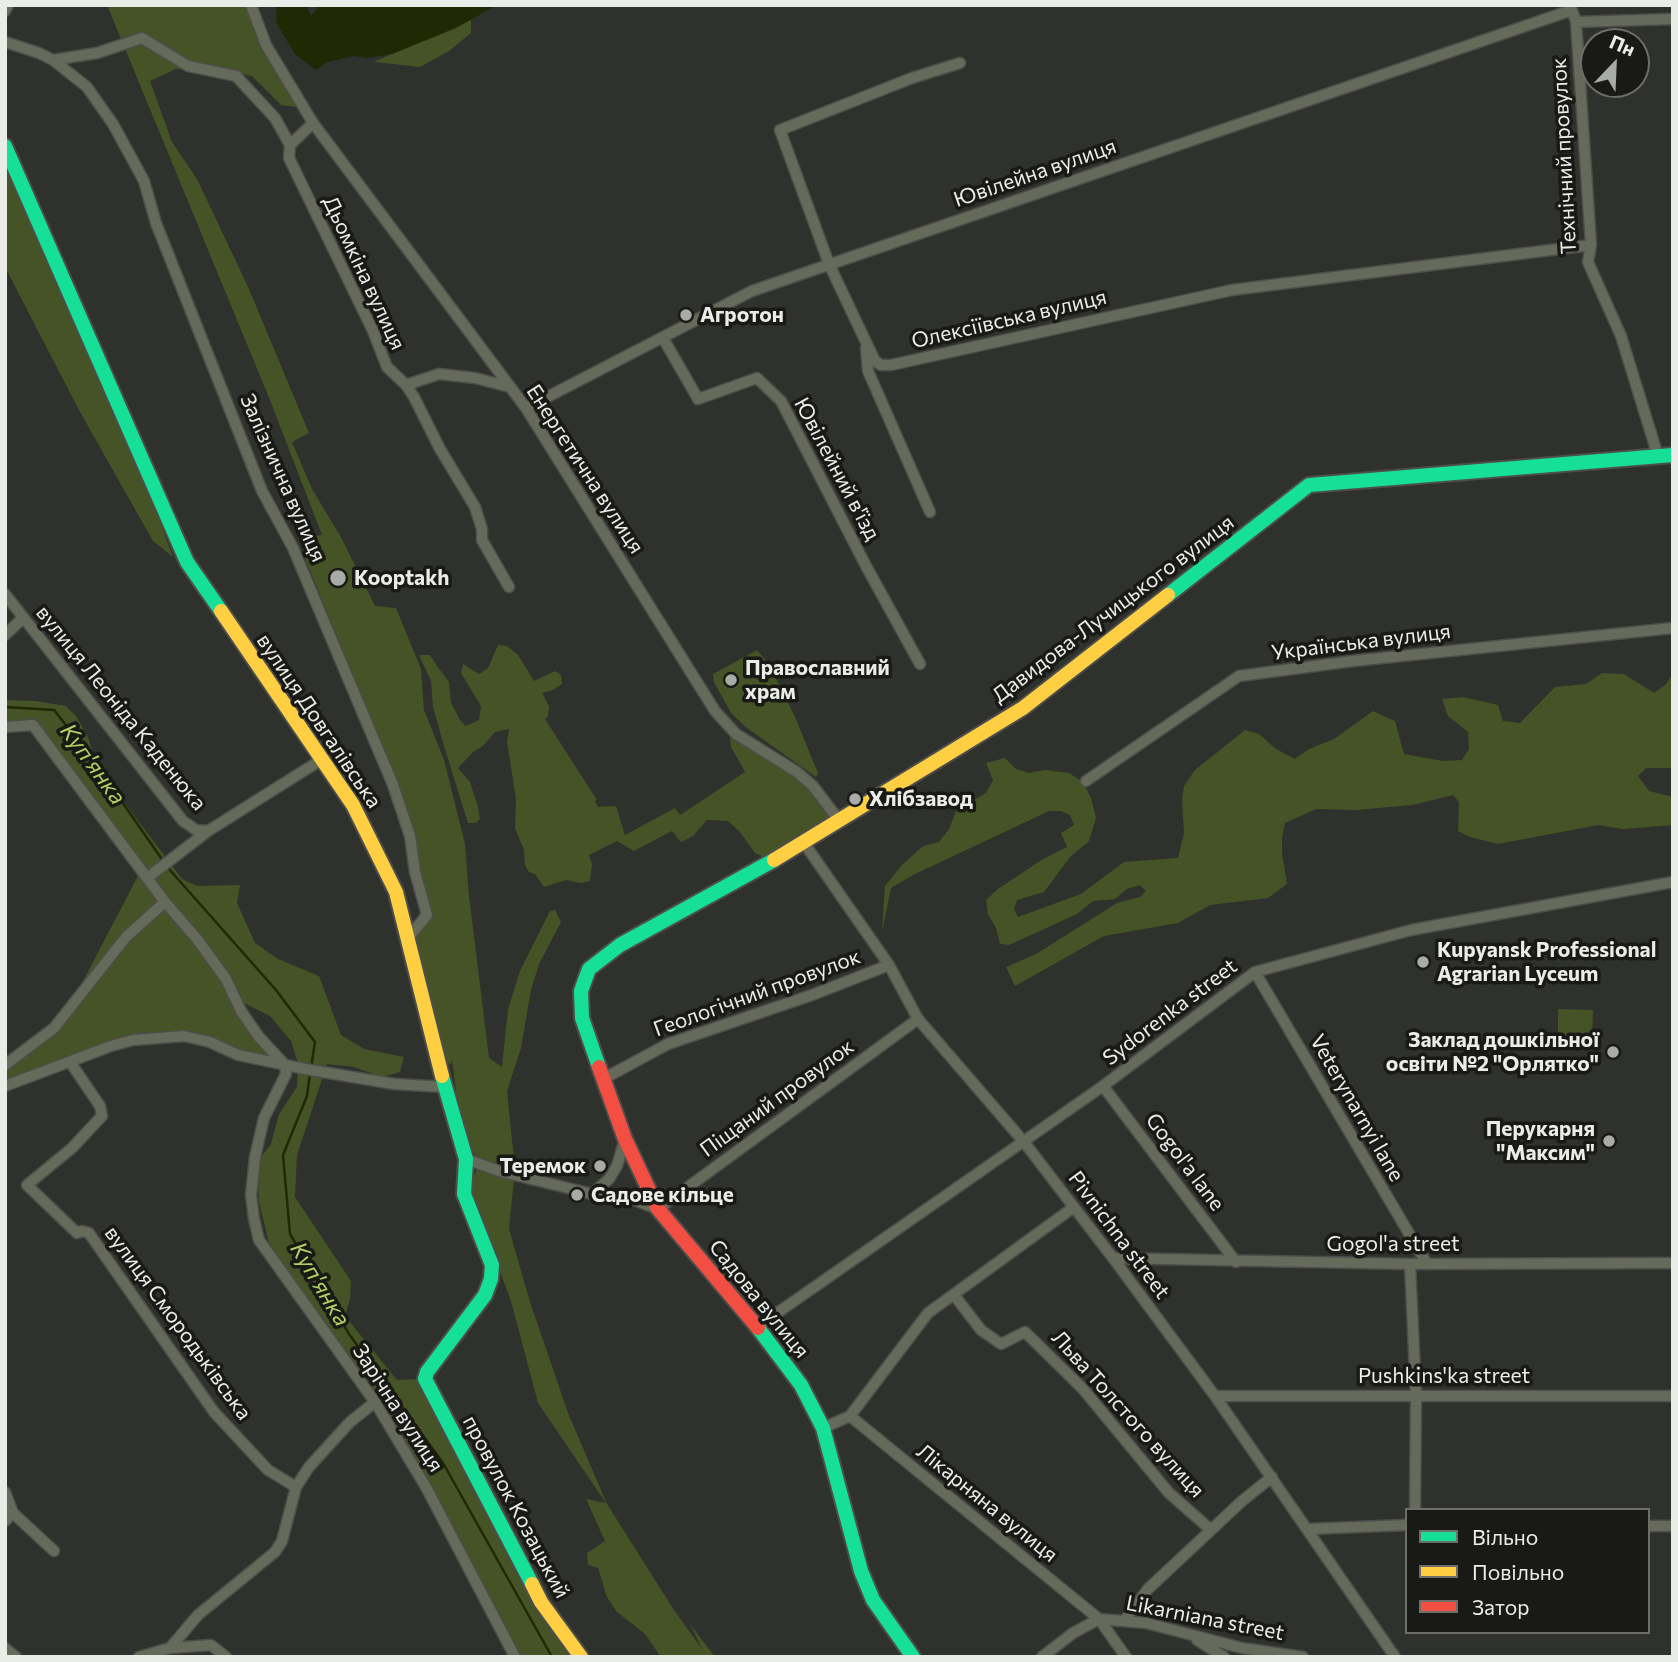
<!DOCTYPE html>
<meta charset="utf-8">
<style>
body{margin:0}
#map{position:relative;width:1678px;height:1662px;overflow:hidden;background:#2f312c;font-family:Commissioner,sans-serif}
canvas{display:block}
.frame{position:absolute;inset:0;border:7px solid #eaece7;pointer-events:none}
.legend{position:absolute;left:1405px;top:1508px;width:245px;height:126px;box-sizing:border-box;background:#191a16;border:2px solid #6d6e6a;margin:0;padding:9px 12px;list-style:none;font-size:21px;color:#eaece7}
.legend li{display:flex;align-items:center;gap:14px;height:35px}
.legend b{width:35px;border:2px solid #6d6e6a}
.north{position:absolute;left:1580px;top:28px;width:70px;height:70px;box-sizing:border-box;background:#191a16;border:2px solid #6d6e6a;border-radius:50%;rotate:23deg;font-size:19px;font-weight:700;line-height:28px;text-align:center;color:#eaece7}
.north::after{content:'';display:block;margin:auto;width:24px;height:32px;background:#a9aba6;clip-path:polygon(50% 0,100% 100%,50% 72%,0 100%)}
</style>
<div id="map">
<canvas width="1678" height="1662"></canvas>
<div class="frame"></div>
<ul class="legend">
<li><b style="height:9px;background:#16e098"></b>Вільно</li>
<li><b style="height:9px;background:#ffcf43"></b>Повільно</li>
<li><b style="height:9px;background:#f24e42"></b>Затор</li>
</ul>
<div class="north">Пн</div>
</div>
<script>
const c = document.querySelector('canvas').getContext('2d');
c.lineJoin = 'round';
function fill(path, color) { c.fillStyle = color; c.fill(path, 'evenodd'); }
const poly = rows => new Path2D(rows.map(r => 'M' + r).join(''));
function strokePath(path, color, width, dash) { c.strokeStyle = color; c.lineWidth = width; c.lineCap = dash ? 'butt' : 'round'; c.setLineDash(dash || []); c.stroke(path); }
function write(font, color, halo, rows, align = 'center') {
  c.font = font + ' Commissioner,sans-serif'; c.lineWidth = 7; c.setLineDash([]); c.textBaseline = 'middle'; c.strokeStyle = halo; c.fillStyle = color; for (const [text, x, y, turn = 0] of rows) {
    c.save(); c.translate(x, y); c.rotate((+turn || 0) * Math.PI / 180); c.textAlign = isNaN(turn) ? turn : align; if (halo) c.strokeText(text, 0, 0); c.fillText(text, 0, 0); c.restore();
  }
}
const green = poly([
 [107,5,244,5,298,107,281,105,252,76,209,67,176,69,150,81,172,142,197,179,249,289,309,433,292,442,312,489,342,539,375,606,396,608,421,669,424,710,444,760,465,844,469,896,489,1058,502,1067,508,1009,520,971,550,911,555,910,561,922,539,964,531,990,521,1048,507,1091,515,1169,509,1229,530,1302,568,1413,607,1504,674,1610,702,1649,690,1624,715,1657,661,1657,645,1634,617,1612,607,1597,598,1568,588,1565,587,1553,605,1541,586,1499,606,1503,538,1403,511,1301,470,1190,479,1161,469,1145,456,1092,452,1060,450,1065,440,1052,410,941,423,927,410,824,368,711,302,551,310,537,322,535,270,400],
 [471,18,471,33,449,51,420,67,374,62],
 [5,146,138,463,173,557,153,541,80,412,5,267],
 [658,630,736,734,796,771,838,819,772,861,755,853,740,832,728,821,707,820,693,836,681,842,672,831,634,851,617,841,589,855,592,864,590,881,581,883,566,880,544,887,535,874,529,872,525,865,524,850,515,828,516,799,507,742,509,729,495,732,483,746,473,752,458,768,470,782,478,807,480,819,476,823,468,823,444,746,433,707,431,681,419,655,430,655,437,666,449,682,451,703,460,720,466,726,479,720,481,706,461,673,463,664,479,674,488,668,498,645,507,646,518,655,534,681,555,671,561,675,562,684,553,690,542,693,549,706,548,716,545,719,597,800,595,801,598,807,616,806,625,835,675,808,680,815,745,772,731,747,730,737,686,674],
 [757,650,768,663,795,717,818,773,816,777,747,728,731,713,714,682,713,674],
 [1602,673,1624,674,1654,693,1666,684,1673,674,1673,768,1646,768,1638,776,1649,791,1673,797,1673,825,1623,829,1598,825,1498,844,1470,837,1458,831,1459,802,1453,795,1413,805,1355,810,1316,809,1285,823,1282,838,1282,853,1287,884,1268,898,1210,905,1178,923,1104,936,1015,986,1006,967,1036,954,1117,903,1140,897,1146,891,1140,885,1127,889,1115,899,1093,901,1077,914,1009,945,1000,944,996,928,988,914,986,900,998,889,1043,859,1067,847,1061,833,1074,825,1070,815,1061,811,1049,811,913,875,891,888,882,932,885,886,902,865,923,846,939,842,949,829,956,811,986,793,993,780,986,763,1005,758,1016,769,1029,773,1045,770,1069,773,1083,782,1091,798,1096,818,1089,841,1070,857,1044,892,1017,900,1014,909,1018,917,1081,894,1124,862,1178,858,1184,833,1182,800,1184,786,1195,770,1245,730,1259,734,1276,749,1295,759,1309,749,1334,739,1373,711,1395,721,1404,754,1443,761,1462,760,1469,749,1468,732,1448,716,1442,699,1463,697,1498,705,1503,721,1520,723,1555,687,1586,684],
 [5,700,36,701,66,706,76,716,88,737,98,768,182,879,197,886,240,885,237,903,255,943,278,959,319,976,341,1035,364,1049,404,1057,400,1072,382,1077,354,1067,327,1064,297,1155,295,1197,351,1281,350,1299,345,1316,397,1380,425,1379,536,1602,572,1657,514,1657,411,1463,269,1243,259,1202,257,1162,271,1144,279,1114,297,1087,298,1063,291,1041,270,1016,238,1000,285,1065,196,1038,133,1040,5,1084,5,1063,68,1010,141,870,33,725,5,727],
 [1558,1009,1593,1010,1592,1040,1558,1039]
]);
const water = poly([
 [277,5,306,5,311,16,320,5,497,5,456,28,392,54,366,58,354,56,327,62,316,70,295,54,276,22]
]);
const stream = poly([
 [5,707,54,710,88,753,161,858],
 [169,869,276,990,315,1042,311,1068],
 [310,1074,307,1096,283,1155,290,1234,349,1334,443,1463,552,1657]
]);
const street = poly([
 [251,5,266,45,313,123,526,408,715,711,736,734,797,772,813,786,838,819],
 [5,11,8,5],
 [1576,22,1673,19],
 [5,42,39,53,53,60,87,87,113,124,144,181,156,223,262,491,293,548,393,785,410,836,415,872,427,915,408,938],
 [53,60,97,53,142,38,188,66,236,76,275,118,290,145],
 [960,63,912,78,780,130,829,264,875,361,881,365,891,365,1232,290,1591,245],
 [313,123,290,145,289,158,373,331,387,367,406,385,414,397,440,449,475,507,482,529,482,540,509,587],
 [663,338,698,399,757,378,781,401,866,566,920,664],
 [866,348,868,371,930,512],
 [406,385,439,374,475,378,510,387],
 [526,408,752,291,1572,10,1576,22,1591,245,1588,262,1621,336,1658,456],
 [5,594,183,821,196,830,208,831,321,760],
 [5,635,23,618],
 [5,727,33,725,165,902,197,939,226,979,241,1011,259,1037,285,1065,286,1074,264,1118,255,1157,251,1195,254,1219,259,1240,375,1402,427,1489,515,1657],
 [1086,781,1239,676,1353,661,1673,628],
 [804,843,889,965,918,1019,1024,1142,1113,1258,1215,1396,1395,1657],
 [147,878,208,831],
 [1255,972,1427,1264],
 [70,1062,100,1106,102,1116,72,1148,27,1185,77,1233,82,1231,89,1233,214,1412,268,1470,296,1487],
 [5,1065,54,1028,126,937,165,902],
 [603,1079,668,1044,812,995,889,965],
 [5,1086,111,1046,133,1040,184,1036,210,1042,238,1055,305,1069,394,1084,445,1087],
 [1103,1086,1236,1262],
 [466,1159,499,1171,592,1194,609,1179,617,1166,625,1139],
 [592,1194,623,1196,658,1209,918,1019],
 [1113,1258,1410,1264,1673,1263],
 [1410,1264,1416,1395,1415,1510],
 [954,1295,981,1330,1001,1344,1025,1332,1083,1389,1169,1493,1211,1530],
 [757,1327,1103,1086,1255,972,1411,930,1673,882],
 [1215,1396,1673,1396],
 [850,1416,1099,1619,1126,1657],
 [823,1428,850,1416,928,1313,1074,1207],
 [5,1492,13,1513,54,1551],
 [5,1521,13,1513],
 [1648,1526,1673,1526],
 [1308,1529,1407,1525],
 [1125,1620,1148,1589,1242,1501,1272,1477],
 [1197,1640,1224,1657],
 [5,1648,16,1657],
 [171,1648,211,1645,226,1657],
 [139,1657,170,1648,198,1615,275,1552,282,1541,296,1487,309,1467,350,1422,375,1402],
 [1042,1657,1073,1633,1099,1619,1146,1623,1242,1648,1303,1657]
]);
const fast = poly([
 [5,146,187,562,221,611],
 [1168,595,1309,485,1673,455],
 [599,1067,582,1018,581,991,589,969,620,945,774,860],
 [442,1076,466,1159,464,1194,492,1265,491,1279,485,1295,427,1372,425,1379,532,1584],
 [758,1328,801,1385,823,1428,861,1571,873,1600,913,1657]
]);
const slow = poly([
 [221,611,353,805,396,892,442,1076],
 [774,860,1023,708,1168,595],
 [532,1584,541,1602,581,1657]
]);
const jam = poly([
 [599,1067,625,1139,658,1209,758,1328]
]);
const markers = [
 [686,315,7,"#a9aba6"],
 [338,578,9,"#a9aba6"],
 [731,680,7,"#a9aba6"],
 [855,799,7,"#a9aba6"],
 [1423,962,7,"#a9aba6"],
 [1613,1052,7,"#a9aba6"],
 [1609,1141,7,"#a9aba6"],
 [600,1166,7,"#a9aba6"],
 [577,1195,7,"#a9aba6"]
];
const streetNames = [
 ["Технічний провулок",1564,156,-93],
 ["Ювілейна вулиця",1035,173,-19],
 ["Дьомкіна вулиця",364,273,65],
 ["Олексіївська вулиця",1009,319,-13],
 ["Енергетична вулиця",585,469,57],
 ["Ювілейний в'їзд",837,469,62],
 ["Залізнична вулиця",283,478,66],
 ["Давидова-Лучицького вулиця",1113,609,-37],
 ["Українська вулиця",1361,642,-7],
 ["вулиця Леоніда Каденюка",121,708,51],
 ["вулиця Довгалівська",319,721,56],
 ["Геологічний провулок",757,993,-20],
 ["Sydorenka street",1170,1012,-37],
 ["Піщаний провулок",777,1098,-36],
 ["Veterynarnyi lane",1357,1108,60],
 ["Gogol'a lane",1185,1162,53],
 ["Pivnichna street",1119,1235,53],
 ["Gogol'a street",1393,1244],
 ["Садова вулиця",759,1299,51],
 ["вулиця Смородьківська",178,1323,54],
 ["Pushkins'ka street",1444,1376],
 ["Зарічна вулиця",398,1408,57],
 ["Льва Толстого вулиця",1128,1414,48],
 ["Лікарняна вулиця",987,1503,39],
 ["провулок Козацький",516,1507,62],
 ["Likarniana street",1205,1618,11]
];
const poiNames = [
 ["Агротон",700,315],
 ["Kooptakh",354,578],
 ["Православний",745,668],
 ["храм",745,692],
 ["Хлібзавод",869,799],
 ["Kupyansk Professional",1437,950],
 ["Agrarian Lyceum",1437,974],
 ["Заклад дошкільної",1599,1040,"right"],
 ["освіти №2 \"Орлятко\"",1599,1064,"right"],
 ["Перукарня",1595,1129,"right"],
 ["\"Максим\"",1595,1153,"right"],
 ["Теремок",586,1166,"right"],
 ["Садове кільце",591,1195]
];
const waterNames = [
 ["Куп'янка",93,764,54],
 ["Куп'янка",320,1284,59]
];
fill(green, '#465326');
fill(water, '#202804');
strokePath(stream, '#202804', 2.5);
strokePath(street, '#4d4e4b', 13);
strokePath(fast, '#4d4e4b', 18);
strokePath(slow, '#4d4e4b', 18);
strokePath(jam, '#4d4e4b', 18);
strokePath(street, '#656a5a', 10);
strokePath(fast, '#16e098', 14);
strokePath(slow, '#ffcf43', 14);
strokePath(jam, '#f24e42', 14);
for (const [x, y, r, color] of markers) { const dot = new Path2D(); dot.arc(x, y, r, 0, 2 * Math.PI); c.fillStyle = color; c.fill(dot); strokePath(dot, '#191a16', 2.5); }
write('21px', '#eaece7', '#191a16', streetNames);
write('bold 21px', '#eaece7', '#191a16', poiNames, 'left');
write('italic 23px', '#b4d163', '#191a16', waterNames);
</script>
